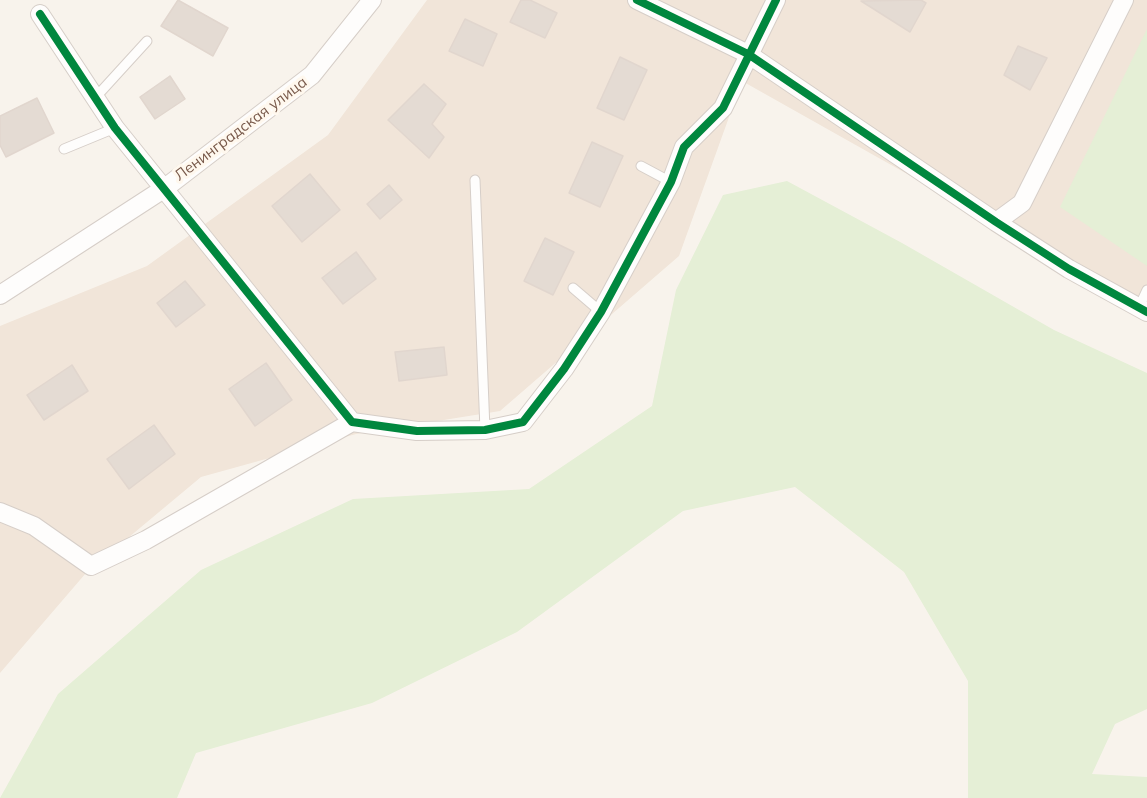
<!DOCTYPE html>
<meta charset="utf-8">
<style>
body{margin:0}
canvas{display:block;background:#f8f3ec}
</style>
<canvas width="1147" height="798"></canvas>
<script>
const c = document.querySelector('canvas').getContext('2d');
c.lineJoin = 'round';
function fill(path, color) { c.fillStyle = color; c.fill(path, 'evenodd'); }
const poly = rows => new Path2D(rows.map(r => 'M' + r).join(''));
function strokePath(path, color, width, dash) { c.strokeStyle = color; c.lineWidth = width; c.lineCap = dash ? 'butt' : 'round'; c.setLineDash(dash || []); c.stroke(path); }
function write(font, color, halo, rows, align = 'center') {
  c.font = font + ' Mulish,sans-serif'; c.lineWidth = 6; c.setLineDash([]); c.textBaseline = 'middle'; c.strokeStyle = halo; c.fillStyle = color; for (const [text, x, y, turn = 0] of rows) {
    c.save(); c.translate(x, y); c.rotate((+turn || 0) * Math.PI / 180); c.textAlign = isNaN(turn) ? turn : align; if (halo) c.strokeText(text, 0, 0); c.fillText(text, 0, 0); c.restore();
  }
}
const residential = poly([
 [427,0,1147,0,1147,309,742,81,679,256,500,411,356,434,201,477,86,573,0,673,0,326,147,266,328,135]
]);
const green = poly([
 [1147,29,1147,266,1060,207],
 [787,181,902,243,1054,330,1147,373,1147,709,1115,724,1092,774,1147,777,1147,798,968,798,968,681,904,572,795,487,683,511,517,632,372,703,196,753,177,798,0,798,58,694,201,570,353,499,529,489,652,406,676,290,723,195]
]);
const building = poly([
 [178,0,228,28,213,56,161,26,178,0],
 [521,0,530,0,557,13,545,38,510,22,521,0],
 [921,0,926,3,910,32,861,1,921,0],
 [465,19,497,34,483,66,449,51,465,19],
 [1018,46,1047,58,1030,90,1004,75,1018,46],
 [620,57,647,70,624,120,597,108,620,57],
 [170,76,185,99,155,119,140,97,170,76],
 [424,84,446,104,432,124,444,137,429,158,388,120,424,84],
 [37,98,54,133,6,157,0,145,0,116,37,98],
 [592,142,623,156,600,207,569,193,592,142],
 [310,174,340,210,302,242,272,206,310,174],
 [389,185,402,200,380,219,367,204,389,185],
 [545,238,574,252,553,295,524,281,545,238],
 [356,252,376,279,343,304,322,278,356,252],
 [185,281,205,305,176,327,157,303,185,281],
 [444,347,447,375,399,381,395,352,444,347],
 [266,363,292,400,255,426,229,389,266,363],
 [72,365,88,391,44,420,27,395,72,365],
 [154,425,175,454,129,489,107,459,154,425]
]);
const lane = poly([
 [95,98,147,41],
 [64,149,115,128],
 [641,166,671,182],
 [475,180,485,430],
 [573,288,601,312],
 [1139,307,1147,290]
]);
const street = poly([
 [637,0,748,54,996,222,1069,269,1147,312],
 [40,14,115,128,352,422,417,431,485,430,523,422,564,369,601,312,671,182,684,147,723,108,776,0],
 [996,222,1022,203,1124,0],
 [0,295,165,188,312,75,372,0],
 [0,512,34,526,91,566,146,540,352,422]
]);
const cycleway = poly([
 [637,0,748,54,996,222,1069,269,1147,312],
 [40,14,115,128,352,422,417,431,485,430,523,422,564,369,601,312,671,182,684,147,723,108,776,0]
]);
const streetNames = [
 ["Ленинградская улица",241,129,-37]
];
fill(residential, '#f1e5d9');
fill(green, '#e5efd6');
fill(building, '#e4dbd3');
strokePath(building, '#e1d6ce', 1.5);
strokePath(lane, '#d6cec8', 11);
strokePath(street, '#d6cec8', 20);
strokePath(lane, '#fefdfc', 9);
strokePath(street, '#fefdfc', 18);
strokePath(cycleway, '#00873e', 8);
write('15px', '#78594a', '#fff8ee', streetNames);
</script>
